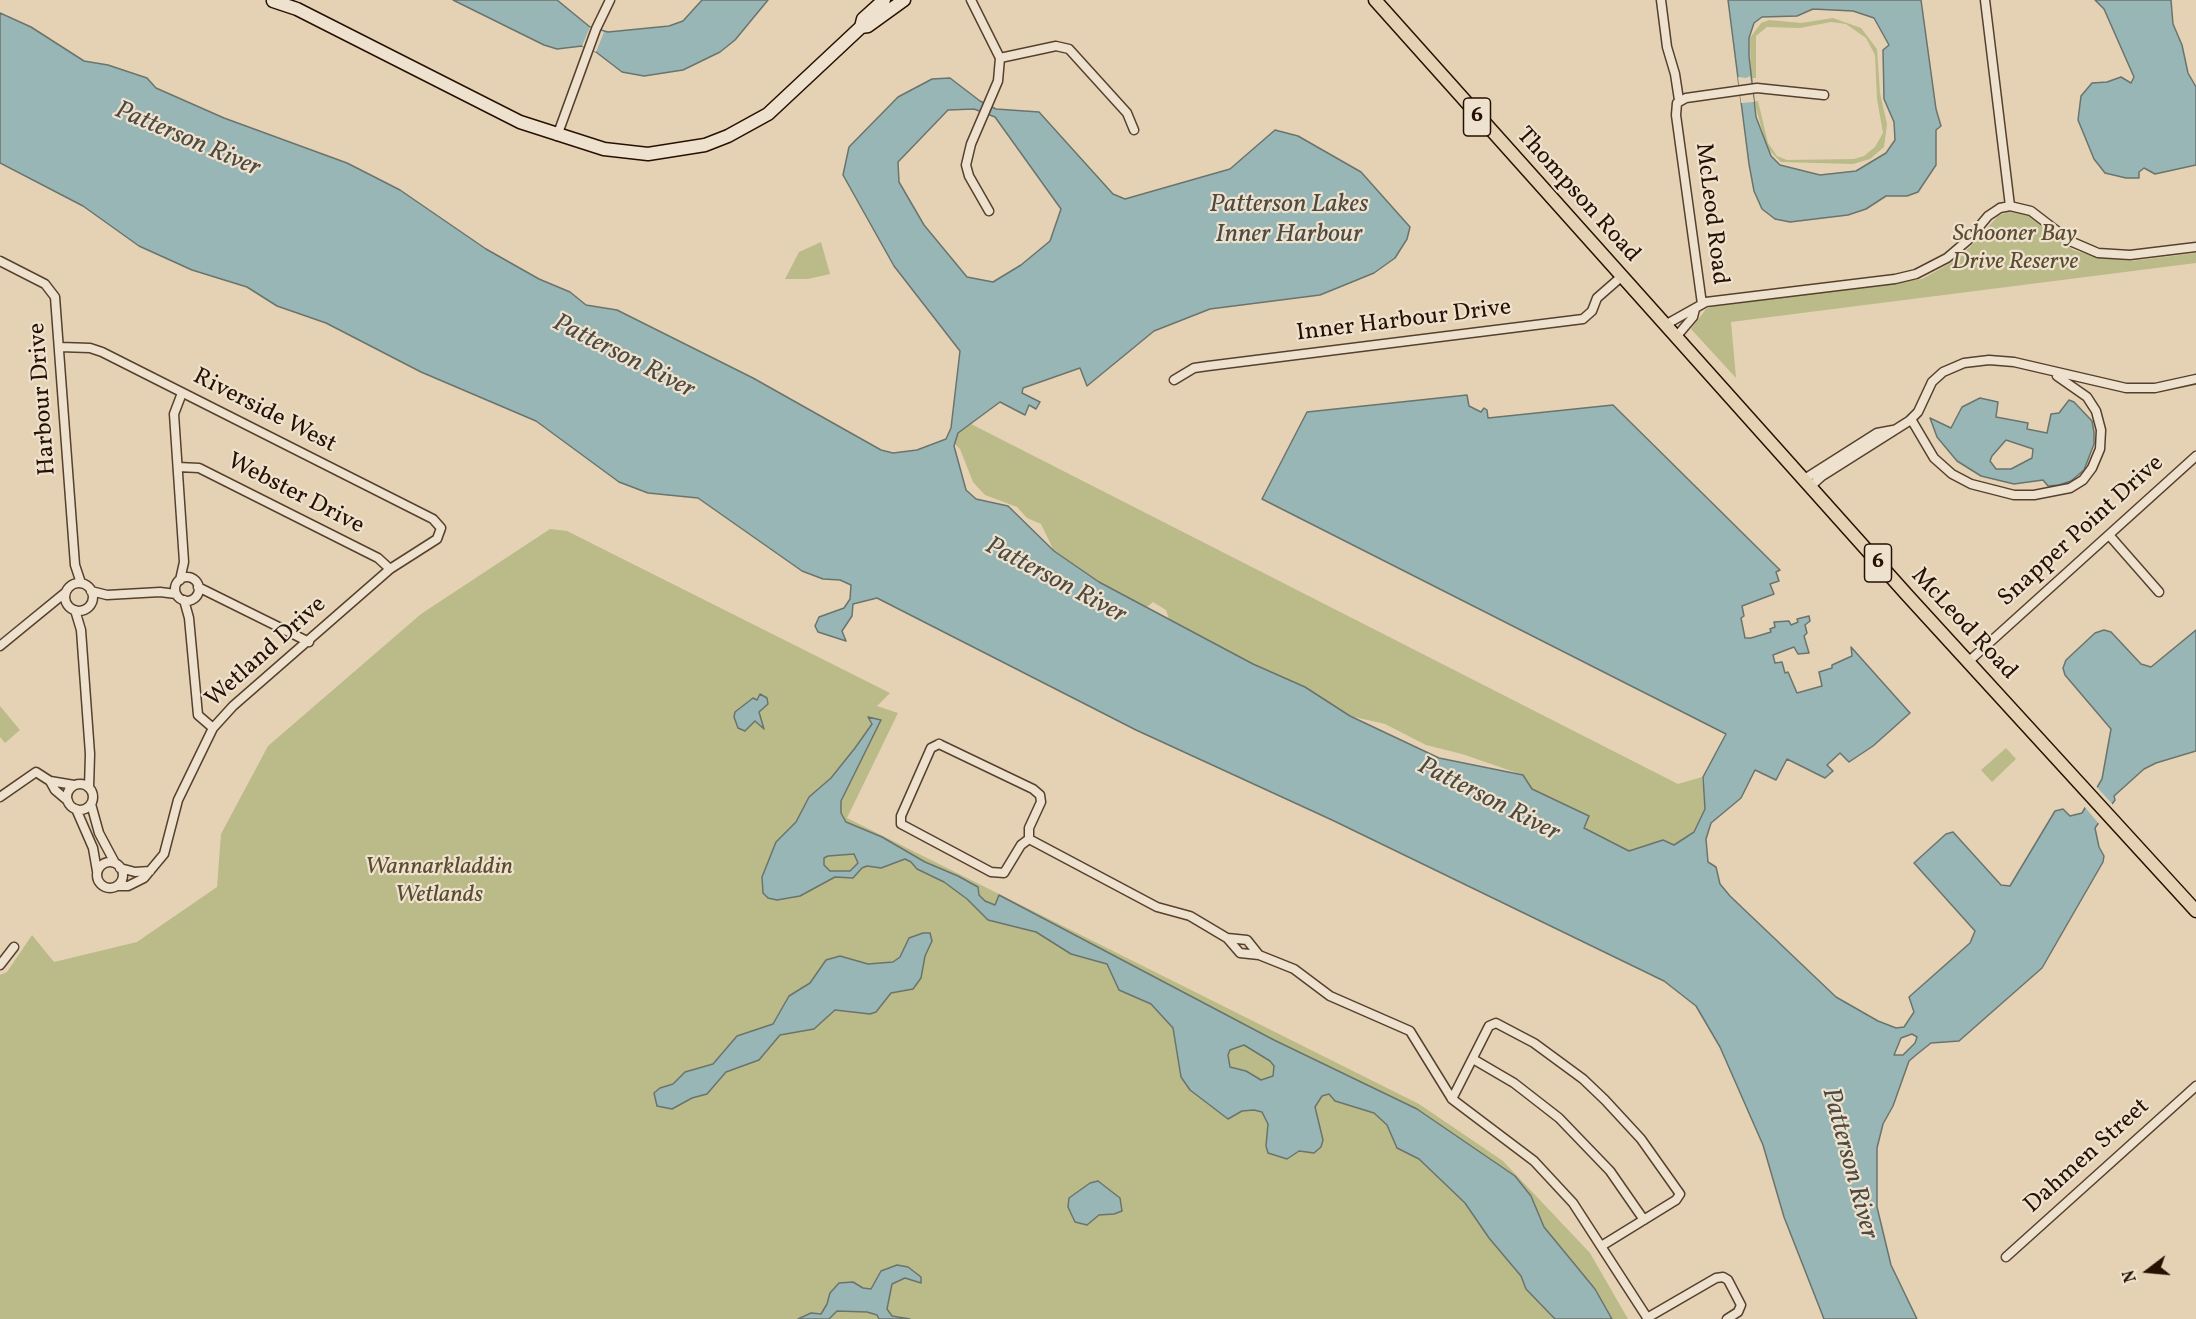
<!DOCTYPE html>
<style>
body{margin:0}
#map{position:relative;width:2196px;height:1319px;overflow:hidden;background:#e5d2b4;font-family:Vollkorn,serif}
canvas{display:block}
.north{position:absolute;left:2118px;top:1241px;width:60px;height:60px;-webkit-text-stroke:4px #eee2ce;paint-order:stroke;rotate:254deg;font-size:16px;font-weight:700;line-height:24px;text-align:center;color:#261002}
.north::after{content:'';display:block;margin:auto;width:21px;height:27px;background:#261002;clip-path:polygon(50% 0,100% 100%,50% 72%,0 100%)}
</style>
<div id="map">
<canvas width="2196" height="1319"></canvas>
<div class="north">N</div>
</div>
<script>
const c = document.querySelector('canvas').getContext('2d');
c.lineJoin = 'round';
function fill(path, color) { c.fillStyle = color; c.fill(path, 'evenodd'); }
const poly = rows => new Path2D(rows.map(r => 'M' + r).join(''));
function strokePath(path, color, width, dash) { c.strokeStyle = color; c.lineWidth = width; c.lineCap = dash ? 'butt' : 'round'; c.setLineDash(dash || []); c.stroke(path); }
function write(font, color, halo, rows, align = 'center') {
  c.font = font + ' Vollkorn,serif'; c.lineWidth = 4.5; c.setLineDash([]); c.textBaseline = 'middle'; c.strokeStyle = halo; c.fillStyle = color; for (const [text, x, y, turn = 0] of rows) {
    c.save(); c.translate(x, y); c.rotate((+turn || 0) * Math.PI / 180); c.textAlign = isNaN(turn) ? turn : align; if (halo) c.strokeText(text, 0, 0); c.fillText(text, 0, 0); c.restore();
  }
}
const green = poly([
 [1833,18,1861,28,1877,49,1880,93,1887,124,1884,147,1870,159,1853,164,1781,162,1767,148,1754,101,1758,101,1768,143,1777,156,1787,160,1854,159,1864,156,1875,147,1883,133,1877,99,1875,55,1866,38,1846,24,1831,22,1800,28,1767,27,1756,36,1756,78,1751,78,1750,38,1761,23,1769,20,1801,23],
 [2011,211,2028,215,2073,250,2100,258,2132,261,2196,253,2196,263,1731,322,1736,378,1691,329,1706,309,1711,307,1922,279,1949,264,1969,248,1998,216],
 [821,242,830,274,808,279,785,279,799,252],
 [971,424,1678,784,1702,777,1705,809,1694,831,1674,845,1663,840,1629,851,1584,828,1589,816,1532,789,1523,775,1462,754,1426,745,1385,724,1350,716,1305,687,1253,664,1169,619,1166,610,1153,602,1147,607,1099,582,1054,551,1041,524,1027,518,1017,507,985,495,973,482,960,449,953,442,958,433],
 [550,529,567,531,890,693,877,706,898,713,847,818,1419,1104,1503,1161,1590,1253,1628,1319,0,1319,0,975,7,972,32,935,54,962,137,942,217,887,221,834,268,746,421,614],
 [0,706,20,730,5,743,0,737],
 [2006,748,2016,759,1992,782,1981,770]
]);
const water = poly([
 [453,0,557,0,590,27,608,32,669,26,683,21,702,0,768,0,735,40,720,52,683,70,644,76,622,72,596,52,582,46,557,49,544,45,453,0],
 [1728,0,1921,0,1936,109,1941,126,1936,130,1936,165,1918,192,1907,196,1886,196,1866,209,1848,215,1790,222,1775,219,1762,209,1754,191,1749,164,1728,0],
 [1813,9,1853,11,1874,18,1889,45,1883,50,1884,99,1894,122,1895,140,1886,153,1856,171,1820,175,1780,165,1771,156,1756,117,1749,56,1749,38,1754,23,1762,17,1797,16,1813,9],
 [2095,0,2171,0,2173,24,2182,45,2188,73,2196,87,2196,165,2155,174,2144,168,2139,172,2139,178,2126,178,2105,173,2094,159,2078,120,2081,96,2092,83,2107,82,2121,77,2131,83,2134,77,2104,9,2095,0],
 [0,13,31,27,84,61,108,65,147,78,156,88,224,118,347,163,400,190,486,249,539,279,570,292,586,305,617,310,753,378,881,450,893,453,917,450,946,439,951,428,960,351,894,266,843,175,849,147,898,97,932,79,950,78,980,101,996,109,1039,112,1113,194,1125,199,1230,169,1275,130,1298,136,1361,172,1410,227,1407,239,1395,258,1374,273,1320,295,1210,309,1154,331,1087,386,1080,368,1023,388,1022,393,1040,402,1036,409,1029,405,1025,415,1000,402,958,433,954,446,966,490,976,499,1008,506,1054,551,1099,582,1253,664,1305,687,1350,716,1439,758,1523,775,1532,789,1589,816,1584,828,1629,851,1663,840,1674,845,1694,832,1705,809,1703,777,1726,734,1262,499,1307,412,1467,395,1469,406,1481,412,1484,408,1487,410,1488,418,1613,405,1780,570,1776,572,1779,581,1770,584,1774,594,1742,606,1744,616,1741,618,1745,638,1751,638,1771,632,1770,629,1775,627,1774,622,1789,621,1791,625,1798,622,1797,619,1809,616,1810,621,1805,625,1807,633,1804,636,1809,653,1798,654,1794,647,1773,655,1775,663,1782,662,1785,673,1788,672,1797,693,1822,686,1819,672,1832,668,1832,665,1852,656,1851,647,1910,713,1873,746,1849,762,1840,753,1827,765,1833,771,1825,778,1787,759,1776,780,1755,770,1741,798,1711,823,1706,839,1708,862,1716,867,1720,884,1730,896,1836,997,1878,1021,1896,1028,1904,1027,1914,1012,1909,997,1970,943,1975,931,1914,863,1946,834,1953,832,2001,885,2010,886,2055,811,2063,809,2070,816,2082,813,2102,779,2111,729,2065,675,2063,668,2066,660,2095,633,2104,630,2111,632,2141,664,2151,667,2196,630,2196,751,2156,763,2144,769,2114,796,2115,800,2095,828,2099,847,2104,856,2103,862,2042,968,1959,1041,1931,1043,1916,1055,1909,1061,1893,1106,1883,1124,1877,1148,1877,1207,1891,1265,1917,1319,1824,1319,1784,1217,1763,1145,1720,1047,1696,1006,1664,981,1332,820,1136,730,877,598,853,604,852,616,842,631,846,641,818,632,815,626,819,617,844,608,850,599,851,585,840,580,823,579,802,571,698,498,648,493,619,482,536,421,421,372,326,323,277,306,247,287,192,270,139,246,83,206,0,163,0,13],
 [974,109,995,117,1061,209,1050,241,1021,265,993,282,967,277,924,225,899,182,898,162,948,110,974,109],
 [1912,1034,1917,1037,1915,1043,1903,1055,1894,1055,1901,1038,1912,1034],
 [1980,398,1998,402,1996,417,2028,423,2027,429,2047,433,2051,414,2059,413,2069,400,2074,402,2092,421,2094,432,2094,444,2084,470,2071,481,2059,485,2048,486,2043,480,2014,484,1981,476,1957,461,1937,437,1930,418,1951,428,1962,407,1980,398],
 [2006,440,2033,449,2032,458,2011,469,1996,469,1990,461,1992,456,2006,440],
 [760,694,767,698,768,704,759,712,764,729,755,721,745,731,738,728,734,717,735,712,753,698,757,700,760,694],
 [868,717,881,720,841,801,841,813,846,822,882,837,925,862,958,876,978,887,979,895,985,901,995,905,999,895,1274,1040,1417,1109,1515,1176,1531,1196,1544,1227,1595,1289,1612,1319,1555,1319,1526,1289,1521,1276,1489,1238,1465,1203,1419,1159,1397,1148,1387,1125,1374,1113,1335,1101,1329,1094,1322,1096,1315,1107,1323,1140,1321,1147,1314,1153,1299,1151,1287,1159,1268,1153,1266,1146,1268,1124,1262,1112,1254,1110,1242,1111,1228,1119,1190,1090,1181,1077,1173,1028,1151,1004,1119,990,1107,964,1071,954,1036,932,988,920,967,899,944,882,917,869,911,862,905,859,881,868,867,866,862,868,853,878,835,877,800,896,777,900,768,898,763,893,762,877,776,842,796,822,809,797,831,778,855,748,872,724,868,717],
 [854,854,858,863,850,871,830,871,824,865,824,858,828,856,854,854],
 [1244,1045,1270,1061,1274,1066,1273,1076,1261,1080,1246,1071,1230,1067,1228,1055,1230,1050,1244,1045],
 [923,933,930,933,932,941,925,956,921,978,913,989,891,993,876,1012,870,1014,835,1010,814,1029,780,1035,759,1060,726,1072,707,1094,692,1098,672,1109,657,1106,654,1093,660,1088,673,1084,685,1072,713,1064,737,1036,773,1024,789,996,810,983,826,960,840,956,868,964,893,962,900,957,909,938,923,933],
 [1098,1181,1120,1198,1122,1211,1114,1214,1099,1215,1087,1225,1075,1222,1068,1207,1069,1198,1090,1183,1098,1181],
 [897,1265,908,1267,921,1277,921,1283,905,1278,892,1284,887,1309,892,1316,910,1319,879,1319,877,1315,867,1312,837,1311,829,1319,798,1319,811,1313,821,1314,827,1304,830,1293,839,1283,853,1282,863,1288,871,1289,881,1271,897,1265]
]);
const pier = poly([
 [590,27,604,32,596,52,582,46],
 [1750,76,1754,102,1741,103,1738,77,1746,78],
 [2095,785,2114,806,2100,825,2083,805]
]);
const street = poly([
 [971,0,1000,58,998,81,971,144,966,165,969,176,989,211],
 [1661,0,1667,47,1675,74,1679,100],
 [1985,0,2010,206],
 [1000,58,1056,46,1069,49,1127,113,1134,130],
 [557,136,596,29,610,0],
 [0,261,45,284,55,297,75,565,81,583],
 [1702,304,1676,115,1677,103,1686,98,1757,88,1824,95],
 [1665,325,1706,302,1895,279,1916,274,1947,258,1968,240,1988,216,2000,208,2010,206,2031,211,2070,241,2098,253,2130,255,2196,247],
 [1676,337,1693,317,1695,309],
 [60,347,90,348,102,352,433,519,441,528,437,539,390,569,233,706,213,728,178,800,164,854,144,878,128,886,117,886],
 [1174,380,1194,368,1208,366,1583,319,1592,311,1597,298,1621,277],
 [1911,419,1934,458,1952,474,1971,484,2014,495,2034,495,2070,488,2083,480,2092,468,2100,449,2101,430,2096,411,2087,397,2057,376],
 [178,467,199,468,378,558,390,569],
 [1803,480,1877,433,1893,430],
 [1810,487,1822,476,1909,421,1918,412,1932,382,1943,372,1964,363,1989,360,2014,362,2126,388,2155,388,2196,379],
 [2109,535,2159,592],
 '175 589a12 12 0 1 1 24 0a12 12 0 1 1-24 0Z',
 [180,580,184,562,174,414,182,393],
 '65 597a14 14 0 1 1 28 0a14 14 0 1 1-28 0Z',
 [198,587,309,642],
 [91,591,107,595,160,592,176,594],
 [184,600,189,618,198,715,213,728],
 [75,610,81,630,90,754,89,788],
 [0,646,66,592],
 [1968,662,2196,456],
 [939,744,1033,789,1040,795,1041,802,1029,828,1029,839,1021,845,1004,873,991,872,901,824,901,816,931,748,939,744],
 [50,781,74,785],
 '67 797a13 13 0 1 1 26 0a13 13 0 1 1-26 0Z',
 [0,797,36,772,50,781,55,790,68,801],
 [91,804,99,833,115,863],
 [76,809,93,848,97,871],
 [1029,839,1157,907,1190,916,1227,938,1240,953,1259,955,1294,969,1330,996,1410,1031,1452,1099,1534,1161,1573,1203,1648,1319],
 '97 875a13 13 0 1 1 26 0a13 13 0 1 1-26 0Z',
 [120,868,135,872,150,871],
 [1227,938,1247,940,1259,955],
 [0,965,14,947],
 [1473,1059,1514,1083,1559,1118,1610,1171,1644,1220],
 [1452,1099,1489,1026,1496,1023,1534,1043,1583,1079,1605,1100,1641,1139,1680,1194,1676,1200,1603,1245],
 [2006,1257,2196,1086],
 [1647,1318,1716,1278,1723,1277,1728,1280,1741,1305,1738,1312,1727,1319]
]);
const secondary = poly([
 [273,1,297,9,520,122,604,149,648,154,705,145,728,136,768,114,861,27,863,19,884,0],
 [861,27,868,26,904,0]
]);
const primary = poly([
 [1375,0,1908,596,2196,911]
]);
const shields = [
 [1477,117,27],
 [1878,563,27]
];
const shieldNames = [
 ["6",1477,117],
 ["6",1878,563]
];
const streetNames = [
 ["Thompson Road",1577,196,48],
 ["McLeod Road",1710,214,83],
 ["Inner Harbour Drive",1404,322,-7],
 ["Harbour Drive",44,399,-94],
 ["Riverside West",264,412,27],
 ["Webster Drive",295,495,27],
 ["Snapper Point Drive",2082,532,-42],
 ["McLeod Road",1963,625,47],
 ["Wetland Drive",267,653,-42],
 ["Dahmen Street",2088,1157,-42]
];
const parkNames = [
 ["Schooner Bay",2015,236],
 ["Drive Reserve",2015,264],
 ["Wannarkladdin",439,869],
 ["Wetlands",439,897]
];
const waterNames = [
 ["Patterson River",187,141,23],
 ["Patterson Lakes",1289,206],
 ["Inner Harbour",1289,236],
 ["Patterson River",623,358,27],
 ["Patterson River",1055,582,28],
 ["Patterson River",1488,801,27],
 ["Patterson River",1848,1164,75]
];
fill(green, '#bbba89');
fill(water, '#98b6b5');
strokePath(water, '#6a746d', 1.5);
fill(pier, '#e5d2b4');
strokePath(street, '#56402e', 11);
strokePath(secondary, '#261002', 15);
strokePath(primary, '#261002', 15);
strokePath(street, '#eee2ce', 8);
strokePath(secondary, '#eee2ce', 12);
strokePath(primary, '#e5d2b4', 12);
for (const [x, y, w] of shields) { const box = new Path2D(); box.roundRect(x - w / 2, y - 19, w, 38, 4.5); c.fillStyle = '#eee2ce'; c.fill(box); strokePath(box, '#261002', 1.5); }
write('bold 22px', '#261002', null, shieldNames);
write('24px', '#261002', '#eee2ce', streetNames);
write('italic 24px', '#5a4c31', '#eee2ce', parkNames);
write('italic 26px', '#4e4a41', '#eee2ce', waterNames);
</script>
